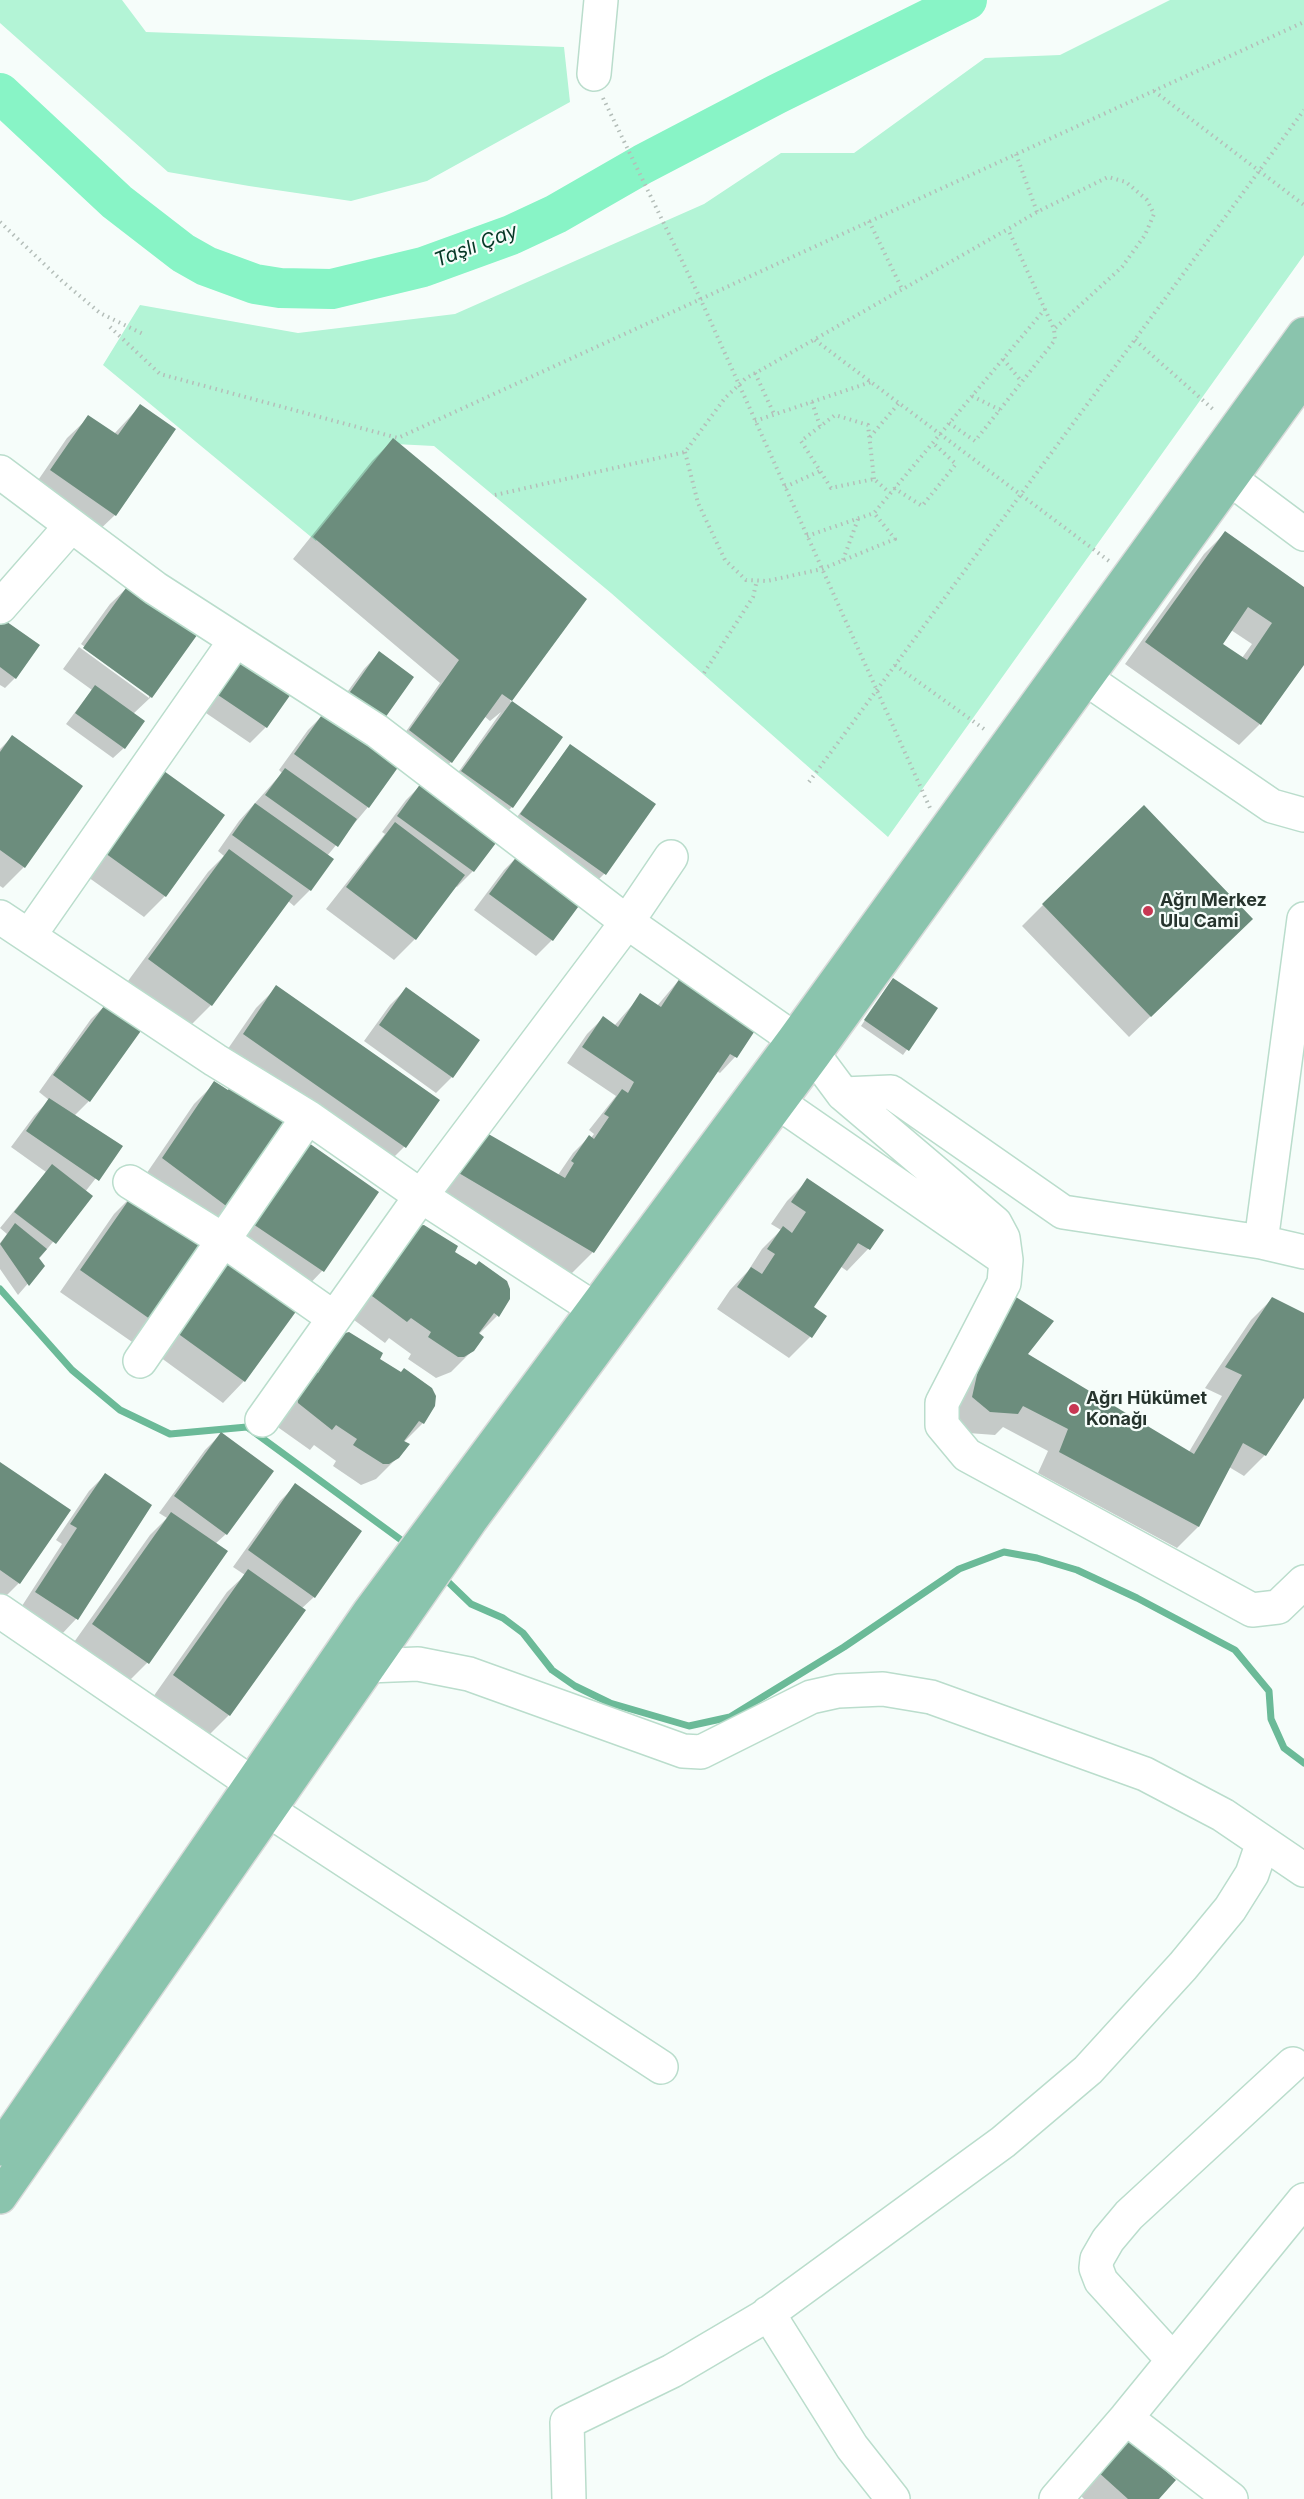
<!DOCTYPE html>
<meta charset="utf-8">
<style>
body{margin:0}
canvas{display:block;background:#f6fdfa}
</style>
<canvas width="1304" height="2499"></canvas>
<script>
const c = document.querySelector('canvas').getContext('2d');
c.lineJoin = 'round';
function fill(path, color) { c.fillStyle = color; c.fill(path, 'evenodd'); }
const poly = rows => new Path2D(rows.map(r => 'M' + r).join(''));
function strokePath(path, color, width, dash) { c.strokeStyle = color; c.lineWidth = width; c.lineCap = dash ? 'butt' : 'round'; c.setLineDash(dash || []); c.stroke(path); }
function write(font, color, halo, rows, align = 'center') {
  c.font = font + ' Inter,sans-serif'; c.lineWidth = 4.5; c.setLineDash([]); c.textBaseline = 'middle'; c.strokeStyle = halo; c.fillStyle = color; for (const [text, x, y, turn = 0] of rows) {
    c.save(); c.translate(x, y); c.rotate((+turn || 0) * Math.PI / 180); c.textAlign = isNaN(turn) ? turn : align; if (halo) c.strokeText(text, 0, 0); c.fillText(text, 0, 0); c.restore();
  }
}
const green = poly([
 [0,0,122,0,146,32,564,47,570,102,427,181,351,201,249,186,168,172,0,23],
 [1170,0,1304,0,1304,255,888,837,611,593,434,446,395,444,316,541,103,365,140,305,298,333,455,314,704,204,781,153,854,153,985,58,1060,55]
]);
const shadow = poly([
 [140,406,174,429,115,515,93,536,30,492,67,438,89,417,114,434],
 [393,440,585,599,510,701,561,737,512,807,496,823,447,788,501,712,490,721,484,716,451,762,435,778,395,747,440,683,293,559,372,461],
 [1225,533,1304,589,1304,663,1260,724,1239,745,1125,664,1204,554],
 [1231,630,1252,644,1242,658,1221,644],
 [132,583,151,697,133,714,124,748,113,758,66,724,92,690,63,669,79,647,149,698,149,694,81,644,110,604],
 [0,619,15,678,5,688,0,685],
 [379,653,379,724,368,807,327,856,310,890,294,906,288,901,211,1005,190,1026,128,981,208,872,224,856,218,851,239,821,282,773,279,770,308,730,324,714,329,717,364,669],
 [242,662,289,694,266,727,250,743,203,711,226,678],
 [12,737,24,867,3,888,0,886,0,749],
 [570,746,654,805,604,874,583,895,511,825],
 [157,768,165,896,144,917,78,870],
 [422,784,497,839,473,871,457,887,455,886,415,939,394,960,326,909,385,834,382,832,406,800],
 [520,854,582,900,552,940,536,956,474,910,504,870],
 [1043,905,1230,940,1129,1037,1022,926],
 [684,974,758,1024,735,1057,720,1073,716,1071,592,1253,571,1274,427,1188,457,1151,558,1175,573,1153,589,1137,591,1138,594,1134,589,1130,616,1096,567,1063,587,1034,603,1018,614,1026,641,995,657,1006],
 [889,984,936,1009,903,1055,861,1026],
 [277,987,438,1100,404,1147,383,1168,223,1056,256,1008],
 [406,989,452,1077,436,1093,364,1041,390,1005],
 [107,1004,89,1101,74,1116,121,1146,85,1192,91,1196,38,1260,43,1266,18,1295,0,1269,0,1243,7,1234,0,1228,46,1172,11,1147,34,1116,49,1100,39,1092,91,1019],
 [215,1083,232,1210,211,1231,142,1180,194,1104],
 [306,1143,377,1192,322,1271,301,1293,230,1244],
 [808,1180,881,1230,868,1249,847,1271,840,1266,812,1308,810,1337,789,1358,717,1309,730,1290,748,1271,762,1249,781,1230,771,1224,787,1201],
 [135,1193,210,1245,135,1344,60,1292,114,1214],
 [410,1234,453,1252,497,1316,478,1335,473,1350,451,1372,436,1378,408,1359,411,1354,389,1338,385,1343,354,1320,351,1311],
 [207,1277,298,1306,244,1381,223,1403,153,1352],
 [1272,1299,1304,1314,1304,1395,1265,1455,1244,1476,1229,1467,1198,1527,1177,1548,1038,1473,1048,1451,1003,1427,995,1435,968,1433,952,1418,951,1374,1025,1355,1189,1452,1222,1396,1205,1388,1251,1320],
 [335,1341,379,1359,423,1423,404,1442,398,1457,376,1479,361,1485,333,1466,336,1461,314,1445,310,1450,279,1428,277,1419],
 [221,1434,226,1534,215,1544,147,1663,126,1684,72,1645,150,1535,167,1518,159,1513,205,1450],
 [0,1464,19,1583,0,1602],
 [105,1475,150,1506,76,1619,61,1635,20,1609,62,1544,56,1540,89,1491],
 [296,1485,314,1597,301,1609,229,1715,208,1736,153,1697,227,1592,245,1575,233,1567,280,1501],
 [1107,2461,1157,2499,1084,2499,1078,2493]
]);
const stream = poly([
 [0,1289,72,1370,120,1410,170,1434,247,1427,408,1545],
 [443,1577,471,1604,503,1618,523,1633,552,1670,575,1686,610,1703,689,1726,730,1717,844,1647,959,1569,1004,1552,1037,1558,1077,1570,1137,1598,1235,1650,1269,1691,1271,1719,1284,1748,1304,1763]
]);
const river = poly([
 [0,93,117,202,183,253,206,266,255,284,280,288,332,289,423,267,511,235,556,214,643,164,777,94,967,0]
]);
const building = poly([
 [140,404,176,429,116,516,50,470,88,415,118,435],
 [393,438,587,599,512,701,502,694,452,763,409,730,459,660,313,537],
 [1225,531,1304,587,1304,665,1261,725,1145,642],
 [1248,607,1272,623,1247,660,1223,644],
 [131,581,200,631,152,698,83,648],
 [0,617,40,645,16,679,0,667],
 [379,651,414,677,380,725,345,699],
 [242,660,291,694,267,728,218,695],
 [95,685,145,721,125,749,75,713],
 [512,701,563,737,513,808,461,771],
 [324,712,399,766,369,808,294,754],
 [12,735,83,786,25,868,0,850,0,752],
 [570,744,656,804,606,875,520,814],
 [157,766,225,815,166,897,98,848],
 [285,768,357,819,338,847,265,795],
 [421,783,499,839,474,872,397,816],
 [255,803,334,859,311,891,232,835],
 [1144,805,1253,919,1151,1017,1042,904],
 [395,822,465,875,416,940,346,887],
 [229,849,293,896,212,1006,148,959],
 [520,852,584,899,553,941,489,894],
 [684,972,760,1023,737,1058,730,1054,594,1253,447,1166,478,1128,565,1178,574,1163,571,1161,589,1135,594,1139,609,1117,604,1114,622,1089,628,1093,634,1082,582,1047,603,1016,618,1027,640,993,661,1007],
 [893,978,938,1008,909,1051,864,1020],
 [276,985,440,1100,406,1148,243,1034],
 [406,987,480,1040,453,1078,379,1025],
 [107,1002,143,1028,90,1102,53,1075],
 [214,1081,228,1090,233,1083,295,1128,233,1211,162,1158],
 [49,1098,123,1146,99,1181,26,1131],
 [306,1141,379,1192,324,1272,250,1222],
 [52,1164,93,1196,56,1244,14,1212],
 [807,1178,884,1230,870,1250,858,1243,814,1307,827,1316,812,1338,737,1287,751,1267,762,1274,775,1254,767,1249,783,1226,792,1233,806,1212,791,1202],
 [135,1191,212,1244,157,1324,80,1270],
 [15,1223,47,1249,39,1258,45,1266,29,1286,0,1244],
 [424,1225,458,1246,455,1252,476,1265,479,1261,507,1281,510,1289,510,1299,499,1317,494,1313,479,1333,484,1337,474,1351,464,1357,458,1357,428,1337,431,1332,411,1318,407,1322,372,1296,372,1289,389,1263,392,1266,401,1253,398,1250,416,1226],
 [228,1254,300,1306,245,1382,173,1330],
 [1008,1292,1054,1321,1028,1354,1194,1454,1242,1375,1225,1367,1272,1297,1304,1313,1304,1398,1266,1456,1243,1443,1199,1527,1059,1452,1068,1429,1023,1406,1018,1414,990,1412,972,1397,979,1366],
 [349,1332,383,1353,380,1359,401,1372,404,1368,432,1388,436,1396,435,1406,424,1424,419,1421,404,1441,410,1444,399,1458,389,1464,383,1464,353,1445,357,1439,336,1425,332,1430,298,1403,297,1396,314,1371,318,1373,326,1360,323,1357,341,1334],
 [221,1432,274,1471,227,1535,174,1496],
 [0,1462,71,1510,20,1584,0,1570],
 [105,1473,152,1505,78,1620,35,1592,77,1528,70,1524],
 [295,1483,362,1531,315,1598,248,1550],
 [171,1512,228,1551,149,1664,92,1624],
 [248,1569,306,1610,230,1716,173,1675],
 [1128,2438,1176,2480,1159,2499,1128,2499,1097,2471]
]);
const path = poly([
 [1154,91,1304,205],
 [603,98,700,298,930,808],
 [1016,154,1037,212],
 [869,221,902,289],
 [0,222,62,281,100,313,145,335],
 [110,327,160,374,398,438,1304,22],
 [815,340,1109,561],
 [1135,340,1215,411],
 [1003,359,1022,382],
 [755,373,774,414],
 [972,396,1000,410],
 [812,402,820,426],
 [755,421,871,382],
 [949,423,975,441,1055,340,1054,329],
 [870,437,899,403],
 [685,452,698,503,725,560,746,580,767,581,822,569,895,539,874,513],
 [874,479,868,425,835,415,801,441,831,488,874,479,890,493],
 [785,487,820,471],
 [894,488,922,506,956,464,933,443],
 [495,495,685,452,725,398,745,379,1008,229,1037,212,1108,177,1126,182,1147,200,1154,214,1145,235,1122,267,1054,329,1008,229],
 [807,536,874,513,1045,309],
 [843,560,858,519],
 [895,665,984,729],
 [704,673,753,597,757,580],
 [809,782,1304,110]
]);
const minor = poly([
 [594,74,601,0],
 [0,472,155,588,377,731,627,922,794,1039,814,1055,843,1094,995,1223,1003,1238,1006,1260,1004,1283,942,1403,942,1425,967,1455,1252,1610,1278,1607,1304,1582],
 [1229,478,1304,534],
 [0,607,71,526],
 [1085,678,1272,806,1304,815],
 [0,917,215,1060,308,1117,421,1196,595,1309],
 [29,936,235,641],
 [843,1094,891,1092,1063,1212,1261,1242,1304,1252],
 [779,1103,1006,1260],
 [130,1182,223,1240,334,1318],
 [1261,1242,1304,919],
 [140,1361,308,1117],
 [262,1420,421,1196,627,922,671,857],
 [0,1611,250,1782],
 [368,1666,418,1664,469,1674,683,1751,701,1752,811,1697,838,1691,883,1689,931,1697,1145,1774,1223,1815,1304,1870],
 [268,1810,661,2067],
 [768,2313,852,2447,893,2499],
 [1173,2360,1101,2281,1096,2268,1097,2259,1108,2240,1129,2215,1293,2064],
 [1126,2418,1231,2499],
 [569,2499,567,2422,672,2371,762,2318,1003,2142,1088,2070,1183,1966,1230,1909,1252,1874,1263,1842],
 [1056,2499,1126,2418,1304,2200]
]);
const major = poly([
 [0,2149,369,1612,794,1039,1304,334],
 [0,2197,471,1520,814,1055,1304,377]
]);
const markers = [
 [1148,911,6,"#c83753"],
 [1074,1409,6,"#c83753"]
];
const poiNames = [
 ["Ağrı Merkez",1160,901],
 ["Ulu Cami",1160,922],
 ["Ağrı Hükümet",1086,1399],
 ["Konağı",1086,1420]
];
const waterNames = [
 ["Taşlı Çay",476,246,-21]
];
fill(green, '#b3f4d6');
fill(shadow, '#0003');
strokePath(stream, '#6bba98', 7);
strokePath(river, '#88f4c6', 40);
fill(building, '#6c8d7d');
strokePath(minor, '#baddcc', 36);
strokePath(major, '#d8dad9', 36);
strokePath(path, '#b4beb9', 4, [1.5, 4.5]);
strokePath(minor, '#fff', 33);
strokePath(major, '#8ac4ad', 33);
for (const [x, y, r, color] of markers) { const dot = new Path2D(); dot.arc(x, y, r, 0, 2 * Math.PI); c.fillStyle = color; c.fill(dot); strokePath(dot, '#f6fdfa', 2); }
write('bold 18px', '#26342d', '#f6fdfa', poiNames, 'left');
write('italic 20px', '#063826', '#f6fdfa', waterNames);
</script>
